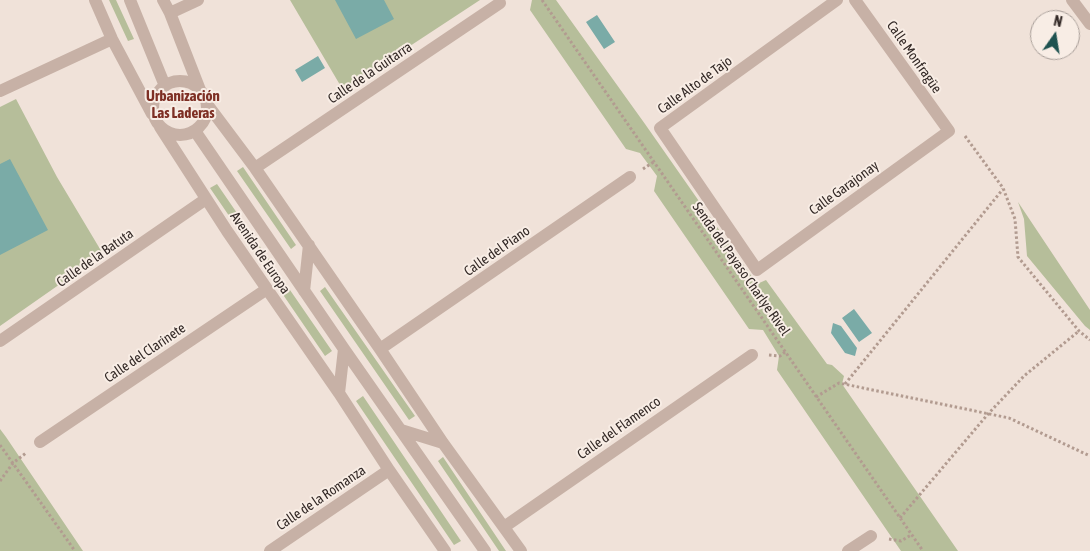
<!DOCTYPE html>
<meta charset="utf-8">
<style>
body{margin:0}
#map{position:relative;width:1090px;height:551px;overflow:hidden;background:#f0e2d9;font-family:"Asap Condensed",sans-serif}
canvas{display:block}
.north{position:absolute;left:1030px;top:10px;width:50px;height:50px;box-sizing:border-box;background:#f8ede5;border:1px solid #a99f99;border-radius:50%;rotate:13deg;font-size:14px;font-weight:700;line-height:20px;text-align:center;color:#332926}
.north::after{content:'';display:block;margin:auto;width:18px;height:22px;background:#1e5250;clip-path:polygon(50% 0,100% 100%,50% 72%,0 100%)}
</style>
<div id="map">
<canvas width="1090" height="551"></canvas>
<div class="north">N</div>
</div>
<script>
const c = document.querySelector('canvas').getContext('2d');
c.lineJoin = 'round';
function fill(path, color) { c.fillStyle = color; c.fill(path, 'evenodd'); }
const poly = rows => new Path2D(rows.map(r => 'M' + r).join(''));
function strokePath(path, color, width, dash) { c.strokeStyle = color; c.lineWidth = width; c.lineCap = dash ? 'butt' : 'round'; c.setLineDash(dash || []); c.stroke(path); }
function write(font, color, halo, rows, align = 'center') {
  c.font = font + ' "Asap Condensed",sans-serif'; c.lineWidth = 4; c.setLineDash([]); c.textBaseline = 'middle'; c.strokeStyle = halo; c.fillStyle = color; for (const [text, x, y, turn = 0] of rows) {
    c.save(); c.translate(x, y); c.rotate((+turn || 0) * Math.PI / 180); c.textAlign = isNaN(turn) ? turn : align; if (halo) c.strokeText(text, 0, 0); c.fillText(text, 0, 0); c.restore();
  }
}
const green = poly([
 [109,0,116,0,134,39,128,41],
 [290,0,480,0,343,90],
 [532,0,556,0,645,124,757,284,766,280,827,364,832,365,844,376,842,384,958,551,901,551,777,370,779,356,763,330,749,329,654,191,657,176,640,153,626,149,530,10],
 [16,99,57,177,103,254,0,326,0,107],
 [243,167,296,245,291,249,237,171],
 [217,184,332,351,325,356,210,188],
 [1018,202,1090,310,1090,330,1085,326,1027,256,1024,219],
 [325,287,415,416,409,420,320,291],
 [363,396,461,541,454,545,356,401],
 [0,429,6,437,83,551,0,551],
 [443,457,506,551,499,551,438,461]
]);
const water = poly([
 [335,0,384,0,394,19,356,39],
 [597,15,615,42,604,49,586,22],
 [318,56,325,68,302,82,295,70],
 [10,159,48,230,0,255,0,164],
 [854,309,872,333,859,342,842,318],
 [833,323,841,326,857,348,855,356,845,353,831,333]
]);
const path = poly([
 [542,0,923,551],
 [965,136,1003,188,1015,219,1018,257,1079,331,1090,340],
 [643,169,655,161],
 [769,355,780,356,785,352],
 [845,384,1003,189],
 [816,397,839,383,1009,418,1090,456],
 [0,445,75,551],
 [0,481,13,463,26,453],
 [900,518,988,414,1024,376,1079,331],
 [889,539,901,541,911,535]
]);
const minor = poly([
 [95,0,112,39,152,114],
 [130,0,165,86],
 [163,0,170,13,200,90],
 [837,0,660,128,757,270,949,131,855,0],
 [1072,0,1090,24],
 [170,13,198,0],
 '153 108a27 27 0 1 1 54 0a27 27 0 1 1-54 0Z',
 [0,91,112,39],
 [207,104,255,168,380,349,443,443,521,551],
 [160,127,227,231,267,289,339,393,389,470,445,551],
 [195,131,344,349,485,551],
 [255,168,500,3],
 [304,291,309,245],
 [0,341,206,199],
 [380,349,630,177],
 [339,393,344,349],
 [401,430,443,443],
 [40,442,267,289],
 [504,527,752,355],
 [270,551,389,470],
 [848,551,871,536]
]);
const streetNames = [
 ["Calle Monfragüe",914,57,55],
 ["Calle de la Guitarra",370,73,-34],
 ["Calle Alto de Tajo",695,85,-36],
 ["Calle Garajonay",844,188,-36],
 ["Calle del Piano",497,251,-35],
 ["Avenida de Europa",260,253,56],
 ["Calle de la Batuta",95,258,-35],
 ["Senda del Payaso Charlye Rivel",741,269,55],
 ["Calle del Clarinete",145,353,-34],
 ["Calle del Flamenco",619,428,-35],
 ["Calle de la Romanza",321,498,-34]
];
const neighbourhoodNames = [
 ["Urbanización",183,96],
 ["Las Laderas",183,113]
];
fill(green, '#b6be9a');
fill(water, '#7aaba7');
strokePath(path, '#b29b90', 3, [2.5, 2.5]);
strokePath(minor, '#c7b1a6', 12);
write('14px', '#332926', '#f8ede5', streetNames);
write('bold 15px', '#7e2f24', '#f8ede5', neighbourhoodNames);
</script>
